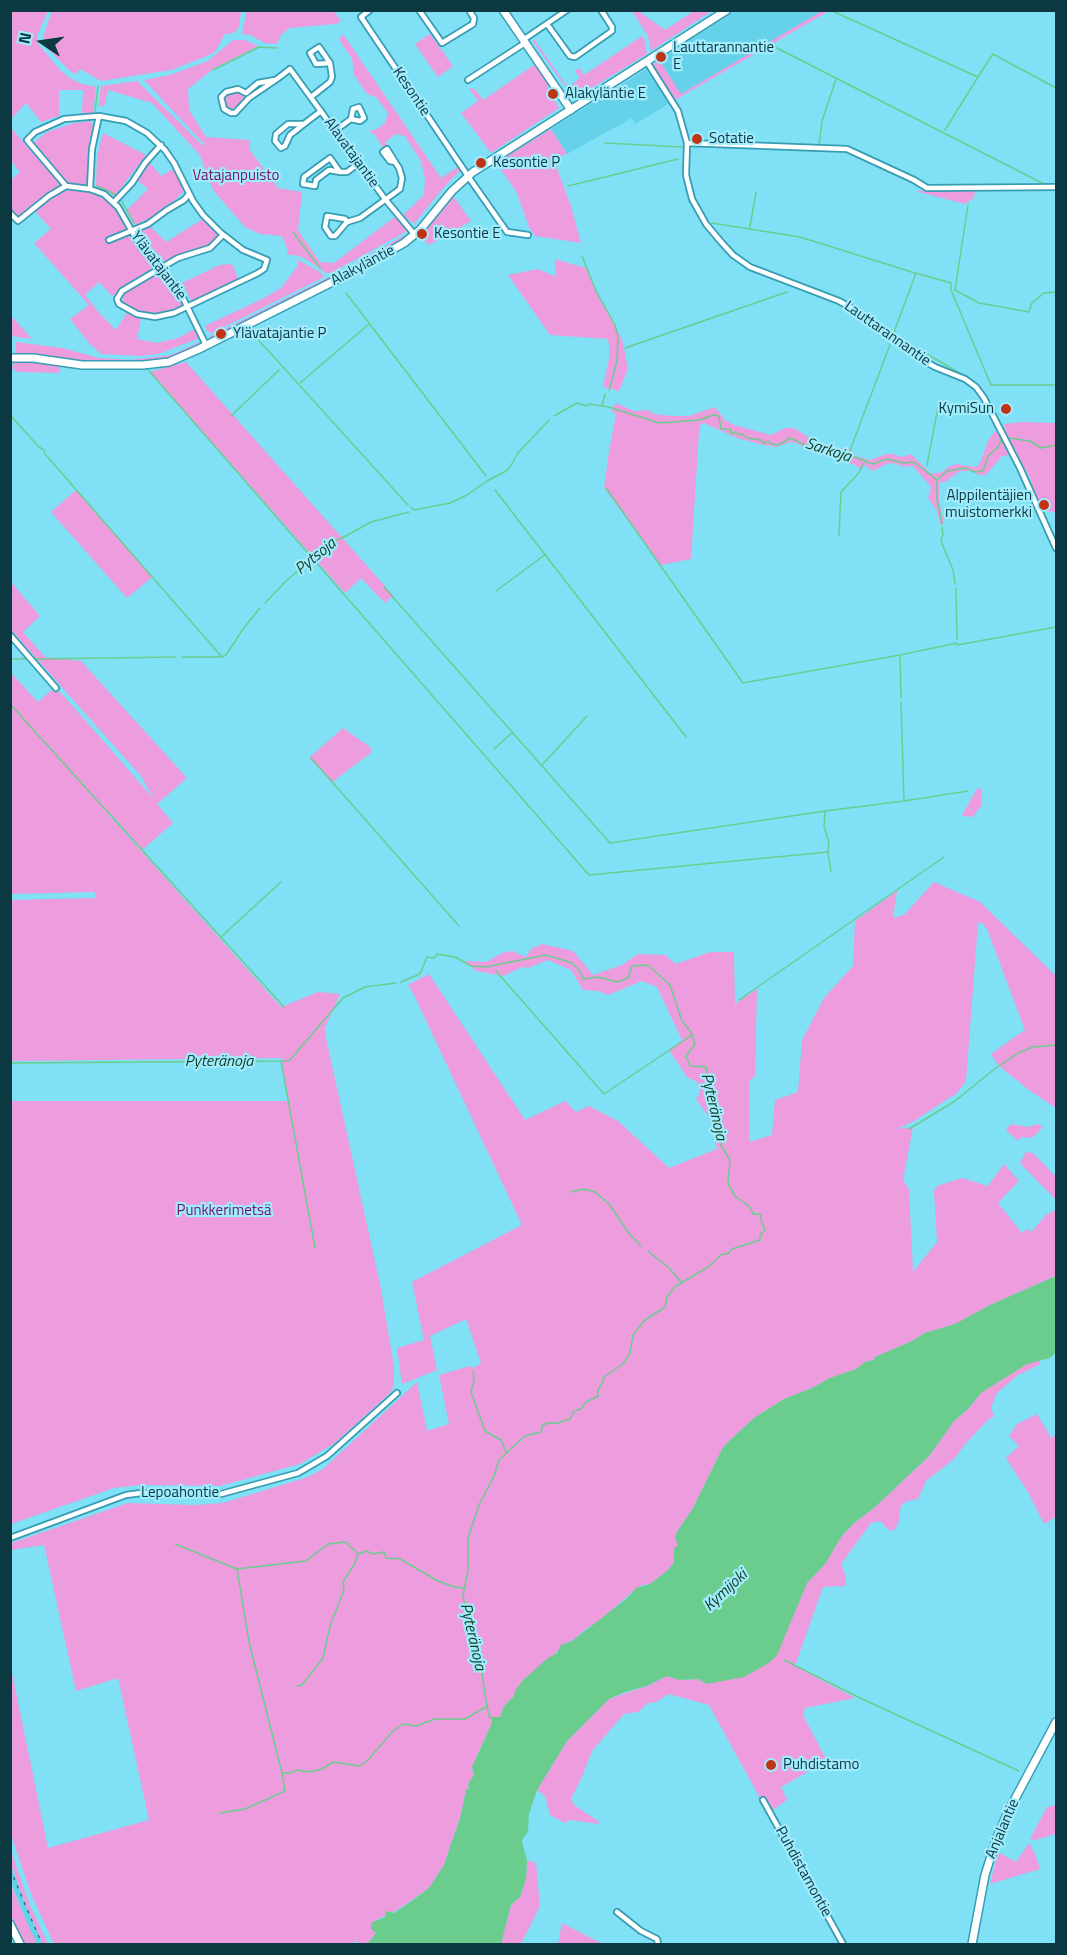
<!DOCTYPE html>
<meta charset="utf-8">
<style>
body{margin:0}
#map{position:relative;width:1067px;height:1955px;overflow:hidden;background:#7fe0f6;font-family:"Titillium Web",sans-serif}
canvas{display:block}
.frame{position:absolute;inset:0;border:12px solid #0c3841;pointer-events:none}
.north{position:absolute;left:12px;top:12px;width:60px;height:60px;-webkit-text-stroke:4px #a0ebfc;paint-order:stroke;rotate:283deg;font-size:16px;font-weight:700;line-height:24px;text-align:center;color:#0c3841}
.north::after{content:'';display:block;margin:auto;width:21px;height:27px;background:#0c3841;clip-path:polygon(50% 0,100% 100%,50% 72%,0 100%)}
</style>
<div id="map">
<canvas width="1067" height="1955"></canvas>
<div class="frame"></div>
<div class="north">N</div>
</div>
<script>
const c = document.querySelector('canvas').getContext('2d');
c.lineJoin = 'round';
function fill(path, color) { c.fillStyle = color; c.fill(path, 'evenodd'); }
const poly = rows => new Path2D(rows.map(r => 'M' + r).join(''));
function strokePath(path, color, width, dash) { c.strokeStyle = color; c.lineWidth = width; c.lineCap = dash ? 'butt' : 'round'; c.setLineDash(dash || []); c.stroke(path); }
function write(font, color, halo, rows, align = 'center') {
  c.font = font + ' "Titillium Web",sans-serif'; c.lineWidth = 4.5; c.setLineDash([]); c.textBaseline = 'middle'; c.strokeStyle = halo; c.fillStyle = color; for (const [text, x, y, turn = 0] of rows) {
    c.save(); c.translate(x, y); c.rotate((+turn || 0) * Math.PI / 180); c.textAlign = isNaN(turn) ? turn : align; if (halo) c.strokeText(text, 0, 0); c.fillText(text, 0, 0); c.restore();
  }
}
const built = poly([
 [732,11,822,11,680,95,659,60],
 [646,69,670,103,635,124,632,118,567,154,551,129],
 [11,1865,25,1903,43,1944,37,1944,27,1923,11,1882]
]);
const green = poly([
 [11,10,48,11,37,36,38,44,60,70,71,79,82,84,96,87,93,113,82,113,83,90,59,90,59,116,41,122,26,103,11,119],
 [247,10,334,11,341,21,336,24,289,28,281,35,277,44,264,43,251,35,242,34],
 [52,11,52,10,241,11,239,27,234,33,225,34,215,52,205,57,171,70,101,81,80,69,76,74,71,72,48,49,43,41,45,31],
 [632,11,642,11,641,13,665,30,694,11,712,11,651,51,648,36],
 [822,11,829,11,675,100,652,65,659,60,681,94],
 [343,34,441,178,458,167,460,170,439,193,415,223,411,222,403,215,424,195,425,179,421,161,405,136,396,134,385,142,388,146,384,149,375,135,369,131,377,129,385,123,388,113,376,97,367,94,354,75,352,58,339,40],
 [430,34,453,66,438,77,415,44],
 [642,36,644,38,647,54,574,99,532,40,534,39,568,88,580,78,575,71,579,68,584,75],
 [233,40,245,40,258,46,213,69,188,89,189,110,206,137,250,140,249,149,278,188,302,192,298,230,320,262,334,263,396,216,407,231,331,273,326,273,304,258,295,255,288,255,286,245,282,236,260,234,245,227,213,190,200,155,152,103,108,90,104,107,99,105,101,86,137,81,203,146,205,140,203,143,144,80,170,75,208,61],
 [534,65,546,79,548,88,559,108,491,153,461,113,478,101,469,88,475,89,483,100],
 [236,91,246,98,232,111,224,107,223,96],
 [91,121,93,127,89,142,87,183,85,185,67,183,33,143,47,132,74,123],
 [11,128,60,184,60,187,40,199,20,217,15,216,11,209,11,180,20,172,11,161],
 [551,129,567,154,553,158,571,206,581,243,535,236,529,227,516,191,496,163],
 [103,133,146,155,114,197,109,192,96,186,97,157],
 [149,162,161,176,175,168,185,190,173,202,165,206,153,217,134,225,127,210,148,189,137,180],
 [67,189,91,192,106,198,112,203,127,229,110,238,128,234,155,266,112,296,99,282,85,295,100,314,116,330,127,313,141,318,137,339,157,343,178,338,195,329,200,338,158,354,139,356,101,354,89,343,70,319,89,305,34,243,51,229,35,211,59,192],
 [975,190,974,198,965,204,915,191],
 [454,197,471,221,429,245,422,238,423,233],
 [203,219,218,235,207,246,178,255,165,262,144,239,140,230,150,226,166,242],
 [405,235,406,238,370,260,212,339,209,337,343,270],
 [555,259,586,268,594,288,622,339,628,369,619,391,603,387,610,353,608,339,550,335,508,275,538,269,556,277],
 [298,260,320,272,324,277,212,333,207,331,205,326,264,298,281,288,297,267],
 [232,264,239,280,192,302,182,283,220,265],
 [159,273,174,289,183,304,182,306,169,312,153,315,136,311,122,303,124,293],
 [10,315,17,322,32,339,11,336],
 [16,342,63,348,99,358,129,360,171,355,200,342,199,346,174,357,159,361,88,362,16,355],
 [14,361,42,362,59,366,60,373,17,372,12,368],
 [186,362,393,595,385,603,361,578,345,593,150,372],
 [616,403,634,411,648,410,654,414,672,416,689,416,715,407,725,420,734,425,771,435,785,428,794,428,816,442,833,448,849,448,856,456,869,460,887,454,893,454,901,457,911,454,931,474,942,472,948,467,956,464,975,467,979,465,989,439,996,430,1011,455,1002,456,986,475,979,475,970,471,960,471,945,482,939,482,939,501,944,523,940,524,937,511,928,498,931,487,913,466,905,467,892,463,886,464,873,471,865,465,861,469,855,465,811,452,799,444,790,442,777,447,763,445,737,438,704,423,700,425,699,432,691,559,661,565,604,488,609,451,616,414,611,411],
 [1021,422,1056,423,1056,512,1041,511,1030,478,1006,435,1004,424],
 [76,490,152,577,127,598,51,512],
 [11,582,40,616,23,632,45,657,81,661,187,778,157,804,173,823,142,850,111,814,107,813,281,1007,318,992,340,994,325,1028,326,1038,381,1289,394,1367,394,1385,390,1393,335,1443,300,1464,220,1486,140,1485,114,1488,11,1524,11,1101,289,1101,281,1058,11,1061,11,900,95,898,95,892,11,894,10,672,38,702,54,688,63,695,154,799,141,776,11,630],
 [343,728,370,747,372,752,332,782,309,758],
 [982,788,981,806,973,817,963,816,962,815,977,789],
 [934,882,980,902,1056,976,1056,1108,1030,1091,998,1065,991,1054,1025,1030,987,929,982,923,978,923,966,1081,957,1093,914,1121,897,1129,913,1127,903,1180,909,1189,913,1272,937,1242,934,1191,937,1186,962,1178,988,1186,1004,1164,1019,1181,998,1203,1022,1233,1027,1229,1031,1232,1047,1214,1056,1210,1056,1276,990,1305,955,1324,925,1333,910,1342,875,1357,874,1360,865,1362,856,1369,830,1378,812,1388,784,1399,754,1418,728,1442,722,1449,693,1508,677,1532,678,1544,674,1550,675,1555,674,1562,668,1570,650,1584,642,1585,632,1592,599,1621,587,1628,572,1641,565,1643,504,1706,500,1717,493,1717,491,1719,492,1723,477,1755,472,1770,474,1775,468,1784,469,1789,466,1790,461,1814,444,1865,429,1888,399,1909,376,1920,371,1927,372,1930,375,1931,375,1935,367,1944,358,1944,358,1941,353,1942,353,1944,54,1944,31,1894,11,1835,10,1663,48,1848,149,1820,118,1678,76,1691,44,1545,11,1550,11,1543,128,1503,195,1505,223,1503,308,1477,323,1469,417,1382,427,1431,449,1424,439,1375,470,1366,474,1368,481,1363,466,1319,430,1336,437,1370,402,1384,397,1348,424,1340,412,1282,522,1225,414,995,408,985,429,974,525,1120,565,1101,576,1112,589,1106,618,1121,669,1168,717,1149,709,1117,696,1099,700,1093,697,1082,687,1077,669,1050,682,1040,657,987,642,981,608,995,598,991,583,990,571,970,548,960,528,968,522,967,503,976,476,971,465,961,486,962,502,953,512,951,526,957,531,949,542,944,573,951,593,975,622,965,638,954,665,955,676,964,710,952,734,952,735,1004,757,989,755,1076,749,1081,749,1142,772,1135,775,1100,798,1092,802,1040,824,998,853,966,855,921,897,891,893,918,904,915],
 [1011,1124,1028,1127,1038,1124,1043,1127,1032,1138,1022,1137,1018,1141,1006,1130],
 [1026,1152,1033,1153,1056,1177,1056,1200,1020,1163],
 [1040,1360,1039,1365,1018,1375,996,1394,991,1409,994,1416,987,1421,967,1442,954,1459,926,1481,918,1499,907,1501,901,1505,898,1524,895,1529,890,1531,880,1521,871,1523,841,1564,846,1577,846,1586,823,1587,795,1666,855,1698,805,1708,803,1715,827,1761,781,1787,787,1800,768,1813,709,1705,669,1694,656,1702,648,1703,638,1712,624,1714,592,1751,582,1777,571,1799,574,1805,598,1821,599,1824,569,1820,565,1823,550,1815,545,1796,537,1790,567,1741,609,1699,647,1686,667,1676,679,1680,698,1679,707,1684,799,1600,807,1583,825,1564,841,1537,853,1524,875,1507,929,1456,954,1421,967,1410,981,1393,1012,1372,1027,1364],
 [1037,1414,1051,1438,1056,1435,1056,1517,1044,1524,1029,1494,1006,1458,1019,1446,1009,1436,1017,1424],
 [1056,1805,1056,1834,1035,1840,1030,1839,1047,1807],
 [1029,1843,1035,1854,1040,1869,990,1884,998,1852,1016,1862],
 [11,1851,29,1903,48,1944,43,1944,25,1903,11,1865],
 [527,1860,536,1863,540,1906,521,1944,501,1944,511,1905,520,1897,526,1879],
 [10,1882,27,1923,37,1944,23,1944,11,1915],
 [562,1923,603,1944,558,1944]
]);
const water = poly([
 [1056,1276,1056,1352,1050,1358,1027,1364,981,1393,967,1410,954,1421,929,1456,875,1507,853,1524,841,1537,825,1564,807,1583,777,1655,769,1663,744,1677,707,1684,698,1679,679,1680,667,1676,647,1686,625,1692,609,1699,567,1741,537,1790,529,1814,528,1832,523,1838,522,1842,527,1860,526,1879,520,1897,511,1905,501,1944,367,1944,376,1933,371,1929,371,1923,385,1917,386,1911,394,1913,413,1900,429,1888,444,1865,461,1815,466,1790,469,1788,468,1784,474,1775,472,1767,492,1723,491,1719,492,1717,500,1717,504,1706,514,1696,515,1691,523,1680,548,1658,557,1653,561,1645,572,1641,626,1599,636,1588,650,1584,668,1570,674,1562,674,1549,678,1544,675,1538,677,1532,693,1508,722,1449,728,1442,754,1418,784,1399,812,1388,830,1378,856,1369,865,1362,874,1360,875,1357,910,1342,925,1333,955,1324,990,1305]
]);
const stream = poly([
 [830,10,978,77,993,54,1056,88],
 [773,46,1044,184],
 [213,70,259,47,277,48],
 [95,111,98,86],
 [945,130,978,77],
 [605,143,682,147],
 [819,146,822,121,836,79],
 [97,186,116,195],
 [568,186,678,159],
 [121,200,134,223],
 [968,205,955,290,979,303,1029,312,1032,303,1044,293,1056,292],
 [712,223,800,237,915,273],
 [750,227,756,192],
 [293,232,320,268],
 [582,256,596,291,615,325,618,336,617,361,609,390],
 [346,293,486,476],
 [253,334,408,505],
 [625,348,787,292],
 [149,371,589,875,828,852],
 [963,375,901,339,894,332,916,273,951,283,951,290,991,385,1056,385],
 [300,383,369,324],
 [602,406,605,394],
 [10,415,39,447,44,450,45,454,222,657],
 [231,416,279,370],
 [554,416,577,403,586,406,589,404,609,407,659,423,700,420,713,415,719,416,721,429,730,429,731,434,735,432,739,435,742,434,747,438,761,440,764,444,768,441,771,444,779,445,790,438,817,450,849,455,873,464,887,459,904,463,914,462,937,480,947,471,965,468,975,472,983,471,988,456,999,446,1001,439,1008,438,1030,441,1041,448,1056,445],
 [849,453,891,342],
 [927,465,939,402],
 [937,481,937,499,942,524],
 [606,488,743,683,900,655],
 [495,490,686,737],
 [411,507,414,510,450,503,467,495,487,481,506,471,510,467,518,453,549,420],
 [942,527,943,534,941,541,953,570,955,584],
 [839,535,841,492,858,474,864,463],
 [384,587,610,843,825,811],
 [956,588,957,639],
 [496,591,546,554],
 [265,603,286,581,306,564,314,561,318,553,329,543,344,537,371,522,409,512],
 [957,645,1056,627],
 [182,657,222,657,226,655,243,629,260,608],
 [10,659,28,659],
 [35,659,175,657],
 [901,698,900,655,957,643],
 [10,704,284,1007],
 [494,749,513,732],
 [311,758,459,926],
 [543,764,587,716],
 [904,801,968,791],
 [831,872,828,852,829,842,824,827,825,811,904,801,901,702],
 [222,936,281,882],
 [496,971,604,1094,692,1035],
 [401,982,420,974,427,957,434,958,437,954,455,957,471,966,486,967,546,955,572,963,580,971,583,979,598,977,618,982,628,978,632,966,648,965,670,985,682,1021,691,1032,695,1044,686,1056,690,1066,706,1067,714,1111,721,1128,721,1145,730,1160,728,1184,735,1196,750,1207,753,1214,761,1214,761,1221,765,1230,760,1235,760,1240,732,1249,728,1254,722,1254,708,1267,676,1286,667,1297,665,1307,645,1320,633,1335,630,1353,624,1363,603,1378,603,1382,598,1390,598,1396,586,1402,581,1409,574,1411,570,1419,558,1423,548,1423,543,1425,541,1432,525,1436,499,1460,494,1476,479,1505,468,1538,468,1571,463,1595,469,1629,481,1666,487,1707,489,1716,493,1719],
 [739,1000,944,857],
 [281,1061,315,1248],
 [10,1063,289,1061,343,998,365,987,396,983],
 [909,1129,955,1101,992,1071,1018,1053,1033,1047,1056,1045],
 [571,1192,583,1189,595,1192,609,1204,628,1232,641,1246],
 [648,1251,669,1268,682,1283],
 [473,1371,474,1381,471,1392,485,1431,501,1440,506,1452],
 [175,1544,237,1569,306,1561,328,1544,346,1542,358,1554,367,1551,372,1554,384,1552,386,1558,400,1559,438,1581,454,1587,463,1588],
 [237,1569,249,1642,282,1773,291,1773,297,1770,309,1772,322,1769,333,1762,360,1766,368,1760,393,1731,403,1724,416,1726,435,1719,465,1719,486,1707],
 [784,1660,860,1698,1019,1771],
 [297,1686,302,1685,323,1658,330,1626,344,1590,343,1582,355,1563,358,1554],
 [769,1805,788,1841],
 [220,1813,245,1809,285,1791,282,1773]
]);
const street = poly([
 [370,10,361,17,472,182,507,232,528,235],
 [419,10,442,43,473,24,474,18,469,10],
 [547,24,570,56,575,57,612,31,612,27,601,10],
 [523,40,567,10],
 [647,62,678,111,687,143,686,175,692,199,706,224,722,243,733,255,750,267,839,301,853,309,919,358,935,367,965,379,976,387,984,398,1020,468,1056,548],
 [275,80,258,83,246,93,238,89,226,92,221,97,224,109,231,113,235,113,249,98,277,79,290,69,385,199,415,235],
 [468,80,525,43],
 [311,97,330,82,332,77,330,63,319,47,310,53,316,64,330,63],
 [304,124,288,124,276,134,275,141,281,148,285,146,290,135,304,124,321,111],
 [336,130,351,119,353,109,359,107,364,118,360,121,351,119],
 [687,143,847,149,914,180,927,188,1056,187],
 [340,172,330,158,304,177,303,184,315,186,316,180,329,170,340,172,347,172,359,163],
 [66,186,27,140,35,132,64,119,99,116,126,121,147,133,165,150,174,163,193,201,203,215,221,233,243,250,267,260,264,269,258,273,174,313,155,317,137,314,119,304,117,299,122,291,178,258,210,248,223,235],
 [90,189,92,149,99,116],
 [114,202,132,183,145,163,161,145],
 [10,213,18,221,49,196,66,186,90,189,104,194,118,207,141,247,178,288,206,345],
 [347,222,345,219,327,216,325,227,331,236,335,236,347,222,360,218,400,189,402,178,399,168,395,162,387,149,383,152,390,161,395,162],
 [109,240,148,224,167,210,184,200,189,194],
 [10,635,56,688],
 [10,1538,126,1495,141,1493,221,1494,298,1473,327,1456,397,1393],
 [763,1800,843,1944],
 [617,1912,641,1931,657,1939,658,1944]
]);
const secondary = poly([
 [503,10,571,110],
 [10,358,33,358,82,365,143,365,169,362,199,349,360,268,404,243,420,230,452,191,473,172,727,10],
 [10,1924,20,1944],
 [972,1944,985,1875,996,1840,1008,1812,1056,1722]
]);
const rail = poly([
 [10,1869,42,1944]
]);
const markers = [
 [661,57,6,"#bf3415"],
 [553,94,6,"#bf3415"],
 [697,139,6,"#bf3415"],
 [481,163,6,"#bf3415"],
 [422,234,6,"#bf3415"],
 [221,334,6,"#bf3415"],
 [1006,409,6,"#bf3415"],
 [1044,505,6,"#bf3415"],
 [771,1765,6,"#bf3415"]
];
const poiNames = [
 ["Lauttarannantie",673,48],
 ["E",673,65],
 ["Alakyläntie E",565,94],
 ["Sotatie",709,139],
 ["Kesontie P",493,163],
 ["Kesontie E",434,234],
 ["Ylävatajantie P",233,334],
 ["KymiSun",994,409,"right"],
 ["Alppilentäjien",1032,496,"right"],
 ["muistomerkki",1032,513,"right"],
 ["Puhdistamo",783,1765]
];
const streetNames = [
 ["Kesontie",411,92,56],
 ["Alavatajantie",351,153,54],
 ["Ylävatajantie",158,266,53],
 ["Alakyläntie",363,266,-28],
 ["Lauttarannantie",887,334,35],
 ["Lepoahontie",180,1493],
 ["Anjalantie",1003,1829,-67],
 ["Puhdistamontie",803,1872,61]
];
const parkNames = [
 ["Vatajanpuisto",236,176],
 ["Punkkerimetsä",224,1211]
];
const waterNames = [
 ["Sarkoja",828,451,18],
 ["Pytsoja",316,557,-39],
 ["Pyteränoja",219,1062],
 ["Pyteränoja",713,1107,77],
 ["Kymijoki",726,1591,-43],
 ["Pyteränoja",472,1637,77]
];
fill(built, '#65d2e9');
fill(green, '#ed9cde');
fill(water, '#6bcd8d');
strokePath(stream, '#6bcd8d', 1.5);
strokePath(street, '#369db2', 8);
strokePath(secondary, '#369db2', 10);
strokePath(street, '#fff', 4.5);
strokePath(secondary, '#fff', 7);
strokePath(rail, '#32707d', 1.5, [3, 6]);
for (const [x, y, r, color] of markers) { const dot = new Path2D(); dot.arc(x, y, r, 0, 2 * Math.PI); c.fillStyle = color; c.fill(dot); strokePath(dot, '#a0ebfc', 2); }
write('15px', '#0c3841', '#a0ebfc', poiNames, 'left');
write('15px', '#0c3841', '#a0ebfc', streetNames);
write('15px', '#76146a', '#a0ebfc', parkNames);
write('italic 16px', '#133c23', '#a0ebfc', waterNames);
</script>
